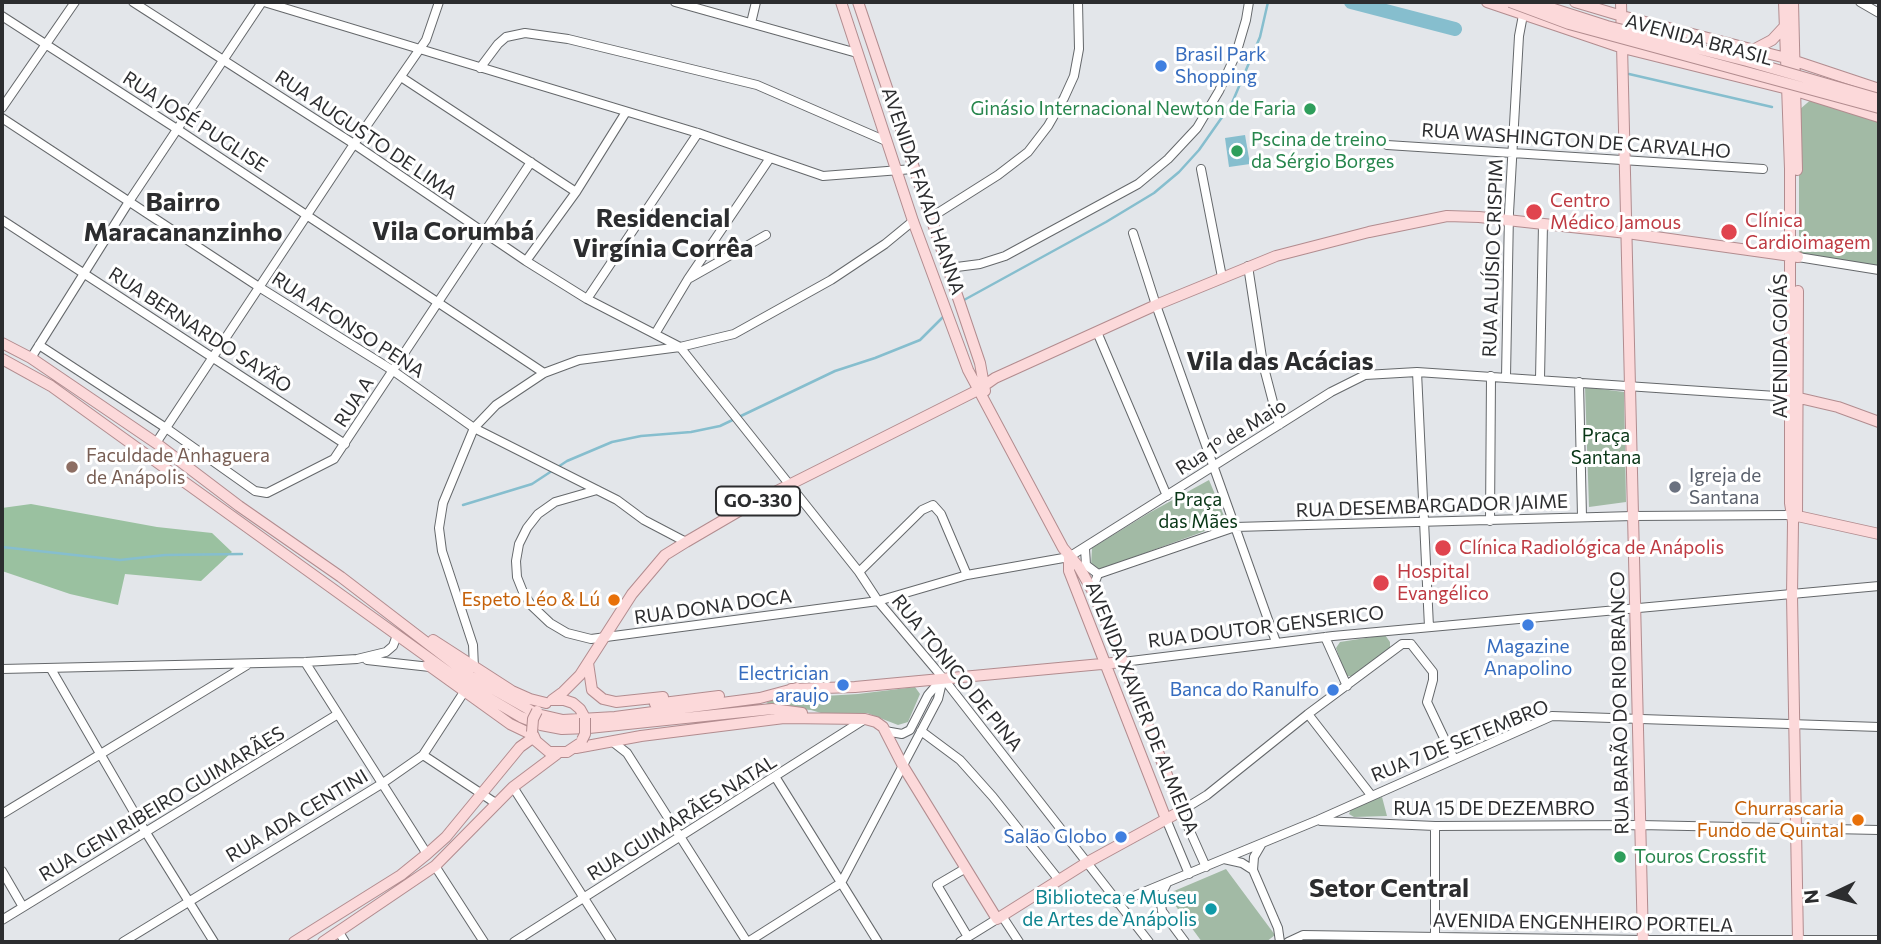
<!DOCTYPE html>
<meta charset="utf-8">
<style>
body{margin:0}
#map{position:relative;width:1881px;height:944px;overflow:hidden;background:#e3e6ea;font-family:Commissioner,sans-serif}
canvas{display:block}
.frame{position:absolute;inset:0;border:4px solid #2c2d2f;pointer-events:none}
.north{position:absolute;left:1797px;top:860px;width:70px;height:70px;-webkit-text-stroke:5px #fff;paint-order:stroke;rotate:265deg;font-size:19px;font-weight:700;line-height:28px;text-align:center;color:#2c2d2f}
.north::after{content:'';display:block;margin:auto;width:24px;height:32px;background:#2c2d2f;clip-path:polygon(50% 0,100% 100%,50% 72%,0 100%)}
</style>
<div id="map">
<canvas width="1881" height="944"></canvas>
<div class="frame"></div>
<div class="north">N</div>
</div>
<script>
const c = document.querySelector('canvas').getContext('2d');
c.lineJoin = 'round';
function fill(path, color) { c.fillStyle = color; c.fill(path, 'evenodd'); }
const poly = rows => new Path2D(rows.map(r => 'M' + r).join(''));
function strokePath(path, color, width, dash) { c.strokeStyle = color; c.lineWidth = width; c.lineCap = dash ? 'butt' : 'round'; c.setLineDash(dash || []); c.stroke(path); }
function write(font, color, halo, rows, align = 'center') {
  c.font = font + ' Commissioner,sans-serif'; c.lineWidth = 6; c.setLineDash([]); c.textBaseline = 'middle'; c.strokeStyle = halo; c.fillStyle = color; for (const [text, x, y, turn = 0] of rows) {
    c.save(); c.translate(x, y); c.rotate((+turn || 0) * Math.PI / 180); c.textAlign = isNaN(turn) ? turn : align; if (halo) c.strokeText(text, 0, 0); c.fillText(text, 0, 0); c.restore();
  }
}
const green = poly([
 [1814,97,1879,118,1879,269,1799,256,1799,110],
 [1585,387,1624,392,1626,502,1589,507],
 [1209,480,1227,523,1104,568,1098,570,1091,566,1092,548,1149,513],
 [1385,635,1390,642,1390,649,1352,676,1346,676,1336,648,1340,642],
 [915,687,920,694,908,722,898,725,867,713,821,713,811,710,774,707,766,703,774,699,858,694],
 [1382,797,1387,816,1354,817,1349,814,1352,807],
 [1226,869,1275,935,1266,942,1202,942,1167,894]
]);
const forest = poly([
 [31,504,157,527,212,533,232,552,201,581,125,574,118,605,70,594,2,571,2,508]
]);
const water = poly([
 [1245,135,1250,164,1229,167,1225,138]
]);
const stream = poly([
 [1629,74,1772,107],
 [964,300,1106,222,1154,193,1179,172,1199,150,1232,103,1260,37,1268,2],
 [463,505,532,484,567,461,612,442,641,436,691,432,720,426,835,371,875,358,920,340,945,315],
 [2,547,120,560,165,555,242,554]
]);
const river = poly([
 [1351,2,1455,29]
]);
const minor = poly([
 [133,2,354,144,526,261,587,299,680,347,859,572,878,601,943,678,1149,942],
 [264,2,698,133,823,176,913,169],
 [675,2,857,53],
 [1860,2,1879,13],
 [2,16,177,129,544,373],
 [751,23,756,2],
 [480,68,498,44,506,37,525,33,568,39,757,85,886,141],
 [401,77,576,192],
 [2,108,75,2],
 [2,118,259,287,392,370,474,428,617,500,644,520,686,542],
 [1387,145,1763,169],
 [1201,169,1222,277],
 [930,218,998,175,1028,152,1048,126,1064,98,1074,76,1079,49,1078,2],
 [2,220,345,444],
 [1133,233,1156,305,1276,642],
 [1798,257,1879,270],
 [526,261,576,192,626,112],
 [1248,266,1263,364,1279,425],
 [949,268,980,264,1005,256,1138,184,1168,159,1197,128,1219,91,1236,54,1246,20,1249,2],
 [690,278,766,235],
 [587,299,698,133],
 [1097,332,1167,496],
 [655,334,688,279,770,158],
 [39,345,166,428,255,491,267,493,334,459,531,162],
 [31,358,130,200,262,2],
 [1417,372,1429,627],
 [1506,377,1509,213,1519,36,1523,15],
 [1540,379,1543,224],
 [1579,382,1582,517],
 [156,443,354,144,426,40,439,2],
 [597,490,555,502,538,514,527,528,519,544,516,561,517,577,523,592,531,605,550,623,567,633,591,639,878,601,967,575,1069,557,1331,392,1365,375,1417,372,1791,397],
 [1490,521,1491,376],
 [1085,549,1086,565,1098,574],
 [859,572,922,510,933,505,941,514,967,575],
 [1092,590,1098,574,1235,527,1633,516,1791,515],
 [1325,637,1347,686],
 [1411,644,1433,672,1433,680,1427,702,1454,759],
 [367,660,430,667],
 [305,662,427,854],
 [1123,662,1333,636,1879,586],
 [474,668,473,645,442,551,439,528,443,503,474,428,496,405,544,373,579,360,680,347,734,334,831,280,885,244,913,221],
 [2,669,305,662,357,659,386,652,393,646,396,638],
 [51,669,145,831,214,942],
 [1308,714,1371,795],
 [885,731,902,734,910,730,928,695,941,680],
 [921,731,960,760,993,797,1059,880],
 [613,742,627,753,747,942],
 [423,755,497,804],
 [776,778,878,942],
 [513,787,612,942],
 [2,814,247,665],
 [1166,819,1189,874],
 [1321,821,1435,826,1640,825,1879,830],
 [1435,826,1435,942],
 [1261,845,1254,857,1253,870,1278,928,1280,942],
 [1224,859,1242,863,1253,870],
 [435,866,484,942],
 [1206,867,1181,811,1207,795,1308,714,1402,644,1411,644],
 [966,868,937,885,968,937],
 [2,871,23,907],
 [1167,883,1160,897,1162,911,1185,942],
 [1117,903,1318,820,1552,716,1879,727],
 [1002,916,1019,942],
 [2,920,338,714],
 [339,932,345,942],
 [123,942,383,783,423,755,464,692],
 [514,942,865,719],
 [748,942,841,883,938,699,943,678],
 [960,942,997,919],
 [1288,942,1303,935,1643,940,1879,940]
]);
const major = poly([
 [858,2,980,363,985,391],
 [1487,2,1623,48,1796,91,1879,117],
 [1575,2,1622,16,1786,58,1879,89],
 [1621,2,1643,942],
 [1784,2,1790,169,1790,503,1793,522,1792,595,1798,942],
 [1793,2,1797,170],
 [1753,50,1772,40,1785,26],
 [2,343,31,358,156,443,239,506,341,577,470,676,537,714,563,720,615,717,760,698,797,688],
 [2,359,51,386,465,684,521,717,541,725,562,729,589,728,772,709,802,713],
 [1795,397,1838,407,1879,422],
 [1793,515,1879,534],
 [1797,517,1798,291],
 [1069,557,1069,571,1166,819],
 [433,640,512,691,530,699,546,703],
 [588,663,592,690,603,699,616,702,663,697],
 [428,665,510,724,533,735],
 [791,689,855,687,1123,662],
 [552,700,563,692,580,675,632,594,665,555,686,542,751,504,978,390,995,378,1156,305,1276,256,1369,232,1447,216,1479,217,1627,233,1798,257],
 [553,700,564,700,573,703,580,709,585,718],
 [655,704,719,696],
 [532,732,536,741,549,752,567,752,579,744],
 [576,748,641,736,784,718,865,719,876,722,883,727,903,766,997,919,1086,863,1181,811,1123,662,1092,590,1079,567,1063,548,968,370,913,221,841,2],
 [294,942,401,875,427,854,446,837,520,747,534,737],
 [323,942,435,866,513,787,557,754]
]);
const majorBridge = poly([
 [1510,2,1569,24,1879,108],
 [1532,2,1607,26,1747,61,1879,99],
 [532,732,533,719,537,711],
 [582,740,585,734,585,718]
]);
const markers = [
 [1161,66,7,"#3f7fe0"],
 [1310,109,7,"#2e9e5b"],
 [1237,151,7,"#2e9e5b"],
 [1534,212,9,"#e0444e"],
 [1729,232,9,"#e0444e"],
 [72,467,7,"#8d6e63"],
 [1675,487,7,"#6b7280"],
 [1443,548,9,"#e0444e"],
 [1381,583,9,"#e0444e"],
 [614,600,7,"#e8710a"],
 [1528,625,7,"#3f7fe0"],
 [843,685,7,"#3f7fe0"],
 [1333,690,7,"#3f7fe0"],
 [1858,820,7,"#e8710a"],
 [1121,837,7,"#3f7fe0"],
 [1620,857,7,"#2e9e5b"],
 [1211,909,7,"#0f9aa8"]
];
const shields = [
 [758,501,84]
];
const shieldNames = [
 ["GO-330",758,501]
];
const streetNames = [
 ["AVENIDA BRASIL",1699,40,15],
 ["RUA JOSÉ PUGLISE",195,122,33],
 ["RUA AUGUSTO DE LIMA",366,135,34],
 ["RUA WASHINGTON DE CARVALHO",1576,141,4],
 ["AVENIDA FAYAD HANNA",923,191,71],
 ["RUA ALUÍSIO CRISPIM",1493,258,-88],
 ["RUA AFONSO PENA",348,325,33],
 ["RUA BERNARDO SAYÃO",200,330,33],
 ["AVENIDA GOIÁS",1781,346,-90],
 ["RUA A",354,402,-57],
 ["Rua 1º de Maio",1231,437,-32],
 ["RUA DESEMBARGADOR JAIME",1432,506,-2],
 ["RUA DONA DOCA",713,607,-8],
 ["RUA DOUTOR GENSERICO",1266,627,-7],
 ["RUA TONICO DE PINA",957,673,51],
 ["RUA BARÃO DO RIO BRANCO",1620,703,-91],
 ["AVENIDA XAVIER DE ALMEIDA",1142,708,68],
 ["RUA 7 DE SETEMBRO",1460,741,-22],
 ["RUA GENI RIBEIRO GUIMARÃES",162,804,-31],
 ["RUA 15 DE DEZEMBRO",1494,809],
 ["RUA ADA CENTINI",297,816,-31],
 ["RUA GUIMARÃES NATAL",682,818,-32],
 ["AVENIDA ENGENHEIRO PORTELA",1583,923,1]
];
const shopNames = [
 ["Brasil Park",1175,55,"left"],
 ["Shopping",1175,77,"left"],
 ["Magazine",1528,647,"center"],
 ["Anapolino",1528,669,"center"],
 ["Electrician",829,674],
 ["araujo",829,696],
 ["Banca do Ranulfo",1319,690],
 ["Salão Globo",1107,837]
];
const leisureNames = [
 ["Ginásio Internacional Newton de Faria",1296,109,"right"],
 ["Pscina de treino",1251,140],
 ["da Sérgio Borges",1251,162],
 ["Touros Crossfit",1634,857]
];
const healthNames = [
 ["Centro",1550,201],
 ["Médico Jamous",1550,223],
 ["Clínica",1745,221],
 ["Cardioimagem",1745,243],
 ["Clínica Radiológica de Anápolis",1459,548],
 ["Hospital",1397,572],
 ["Evangélico",1397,594]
];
const parkNames = [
 ["Praça",1606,436],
 ["Santana",1606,458],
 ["Praça",1198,500],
 ["das Mães",1198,522]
];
const educationNames = [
 ["Faculdade Anhaguera",86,456],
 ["de Anápolis",86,478]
];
const worshipNames = [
 ["Igreja de",1689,476],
 ["Santana",1689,498]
];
const foodNames = [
 ["Espeto Léo & Lú",600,600],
 ["Churrascaria",1844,809],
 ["Fundo de Quintal",1844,831]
];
const cultureNames = [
 ["Biblioteca e Museu",1197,898],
 ["de Artes de Anápolis",1197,920]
];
const districtNames = [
 ["Bairro",183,202],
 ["Maracananzinho",183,232],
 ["Residencial",663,218],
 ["Virgínia Corrêa",663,248],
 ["Vila Corumbá",453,231],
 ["Vila das Acácias",1280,361],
 ["Setor Central",1389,888]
];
fill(green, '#a2baa5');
fill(forest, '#9ac1a0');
fill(water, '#86bece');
strokePath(stream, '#86bece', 2.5);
strokePath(river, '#86bece', 14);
strokePath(minor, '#65686b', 10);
strokePath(major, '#b28c8f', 12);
strokePath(minor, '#fff', 8);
strokePath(major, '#fcd9da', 10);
strokePath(majorBridge, '#b28c8f', 12, []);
strokePath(majorBridge, '#fcd9da', 10);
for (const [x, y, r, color] of markers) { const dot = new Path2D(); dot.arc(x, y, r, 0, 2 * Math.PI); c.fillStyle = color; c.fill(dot); strokePath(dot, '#fff', 2.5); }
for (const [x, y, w] of shields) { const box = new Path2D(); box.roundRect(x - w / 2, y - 14.5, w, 29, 5); c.fillStyle = '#fff'; c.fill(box); strokePath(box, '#2c2d2f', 2); }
write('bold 18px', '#2c2d2f', null, shieldNames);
write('19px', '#2c2d2f', '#fff', streetNames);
write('19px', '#366cbe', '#fff', shopNames, 'right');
write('19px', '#27864d', '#fff', leisureNames, 'left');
write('19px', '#be3a42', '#fff', healthNames, 'left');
write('19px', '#083616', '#fff', parkNames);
write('19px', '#785e54', '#fff', educationNames, 'left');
write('19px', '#5b616d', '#fff', worshipNames, 'left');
write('19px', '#c56008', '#fff', foodNames, 'right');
write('19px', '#0d838f', '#fff', cultureNames, 'right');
write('bold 26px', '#2c2d2f', '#fff', districtNames);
</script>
